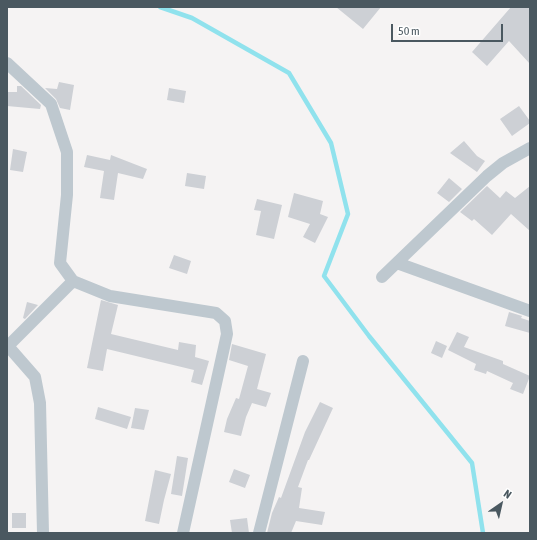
<!DOCTYPE html>
<style>
body{margin:0}
#map{position:relative;width:537px;height:540px;overflow:hidden;background:#f5f3f3;font-family:"Asap Condensed",sans-serif}
canvas{display:block}
.frame{position:absolute;inset:0;border:8px solid #4a5860;pointer-events:none}
.north{position:absolute;left:481px;top:484px;width:40px;height:40px;-webkit-text-stroke:3px #fff;paint-order:stroke;rotate:34deg;font-size:11px;font-weight:700;line-height:16px;text-align:center;color:#4a5860}
.north::after{content:'';display:block;margin:auto;width:14px;height:18px;background:#4a5860;clip-path:polygon(50% 0,100% 100%,50% 72%,0 100%)}
.scale{position:absolute;left:391px;top:24px;width:112px;height:18px;box-sizing:border-box;border:2px solid #4a5860;border-top:0;padding-left:5px;font-size:12px;line-height:14px;white-space:nowrap;color:#4a5860;-webkit-text-stroke:3px #fff;paint-order:stroke}
</style>
<div id="map">
<canvas width="537" height="540"></canvas>
<div class="frame"></div>
<div class="north">N</div>
<div class="scale">50 m</div>
</div>
<script>
const c = document.querySelector('canvas').getContext('2d');
c.lineJoin = 'round';
const poly = rows => new Path2D(rows.map(r => 'M' + r).join(''));
function strokePath(path, color, width, dash) { c.strokeStyle = color; c.lineWidth = width; c.lineCap = dash ? 'butt' : 'round'; c.setLineDash(dash || []); c.stroke(path); }
function fill(path, color) { c.fillStyle = color; c.fill(path, 'evenodd'); }
const stream = poly([
 [160,7,192,18,289,73,331,143,348,214,324,276,369,336,472,463,483,533]
]);
const building = poly([
 [336,7,381,7,363,29],
 [511,7,530,7,530,64,509,41,487,66,472,52],
 [59,82,74,85,70,110,60,108,56,99,45,88,57,89],
 [17,86,21,86,41,105,40,109,7,106,7,92,17,92],
 [169,88,186,91,184,103,167,100],
 [519,106,530,121,530,123,512,136,500,119],
 [464,141,477,156,485,161,477,172,450,153],
 [13,149,27,152,23,172,10,170],
 [87,155,110,160,111,155,147,169,143,179,118,173,114,200,100,198,104,171,84,167],
 [187,173,206,176,204,189,185,186],
 [449,178,462,189,449,202,437,193],
 [487,186,500,198,506,191,515,198,530,186,530,231,511,214,492,235,474,219,472,221,460,212],
 [294,193,323,201,320,214,328,217,315,243,303,237,310,224,288,217],
 [257,199,282,205,274,239,256,235,261,211,254,210],
 [174,255,191,261,187,274,169,268],
 [101,300,118,305,111,334,178,350,179,342,196,345,195,357,209,361,202,385,191,382,194,370,107,349,103,371,87,368],
 [27,302,38,305,25,319,23,318],
 [509,312,522,316,521,318,530,321,530,333,505,326],
 [457,332,469,337,464,347,503,361,503,364,530,376,523,394,510,389,513,383,487,371,486,374,474,370,476,364,448,350],
 [436,341,447,346,442,358,431,353],
 [232,344,266,354,257,389,271,393,266,407,252,403,246,417,241,436,224,432,227,419,236,398,239,399,248,366,229,360],
 [320,402,333,408,309,460,308,460,298,487,302,488,299,508,325,512,322,525,296,521,291,533,267,533,272,513,279,497,281,498,305,432],
 [98,407,131,417,127,429,95,419],
 [135,408,149,410,144,430,131,428],
 [177,456,188,458,182,496,171,494],
 [234,469,250,475,245,488,229,482],
 [155,470,171,474,164,500,159,524,145,521],
 [12,513,26,513,26,528,12,528],
 [247,518,249,533,232,533,230,520]
]);
const street = poly([
 [7,63,51,104,67,152,67,195,60,263,73,281,110,296,216,313,225,321,227,334,183,533],
 [397,263,530,311],
 [382,277,487,176,503,163,530,148],
 [7,345,35,377,40,403,43,533],
 [8,346,73,281],
 [259,533,303,361]
]);
strokePath(stream, '#90e2ed', 4.5);
fill(building, '#cdd0d5');
strokePath(street, '#bec8cf', 12);
</script>
